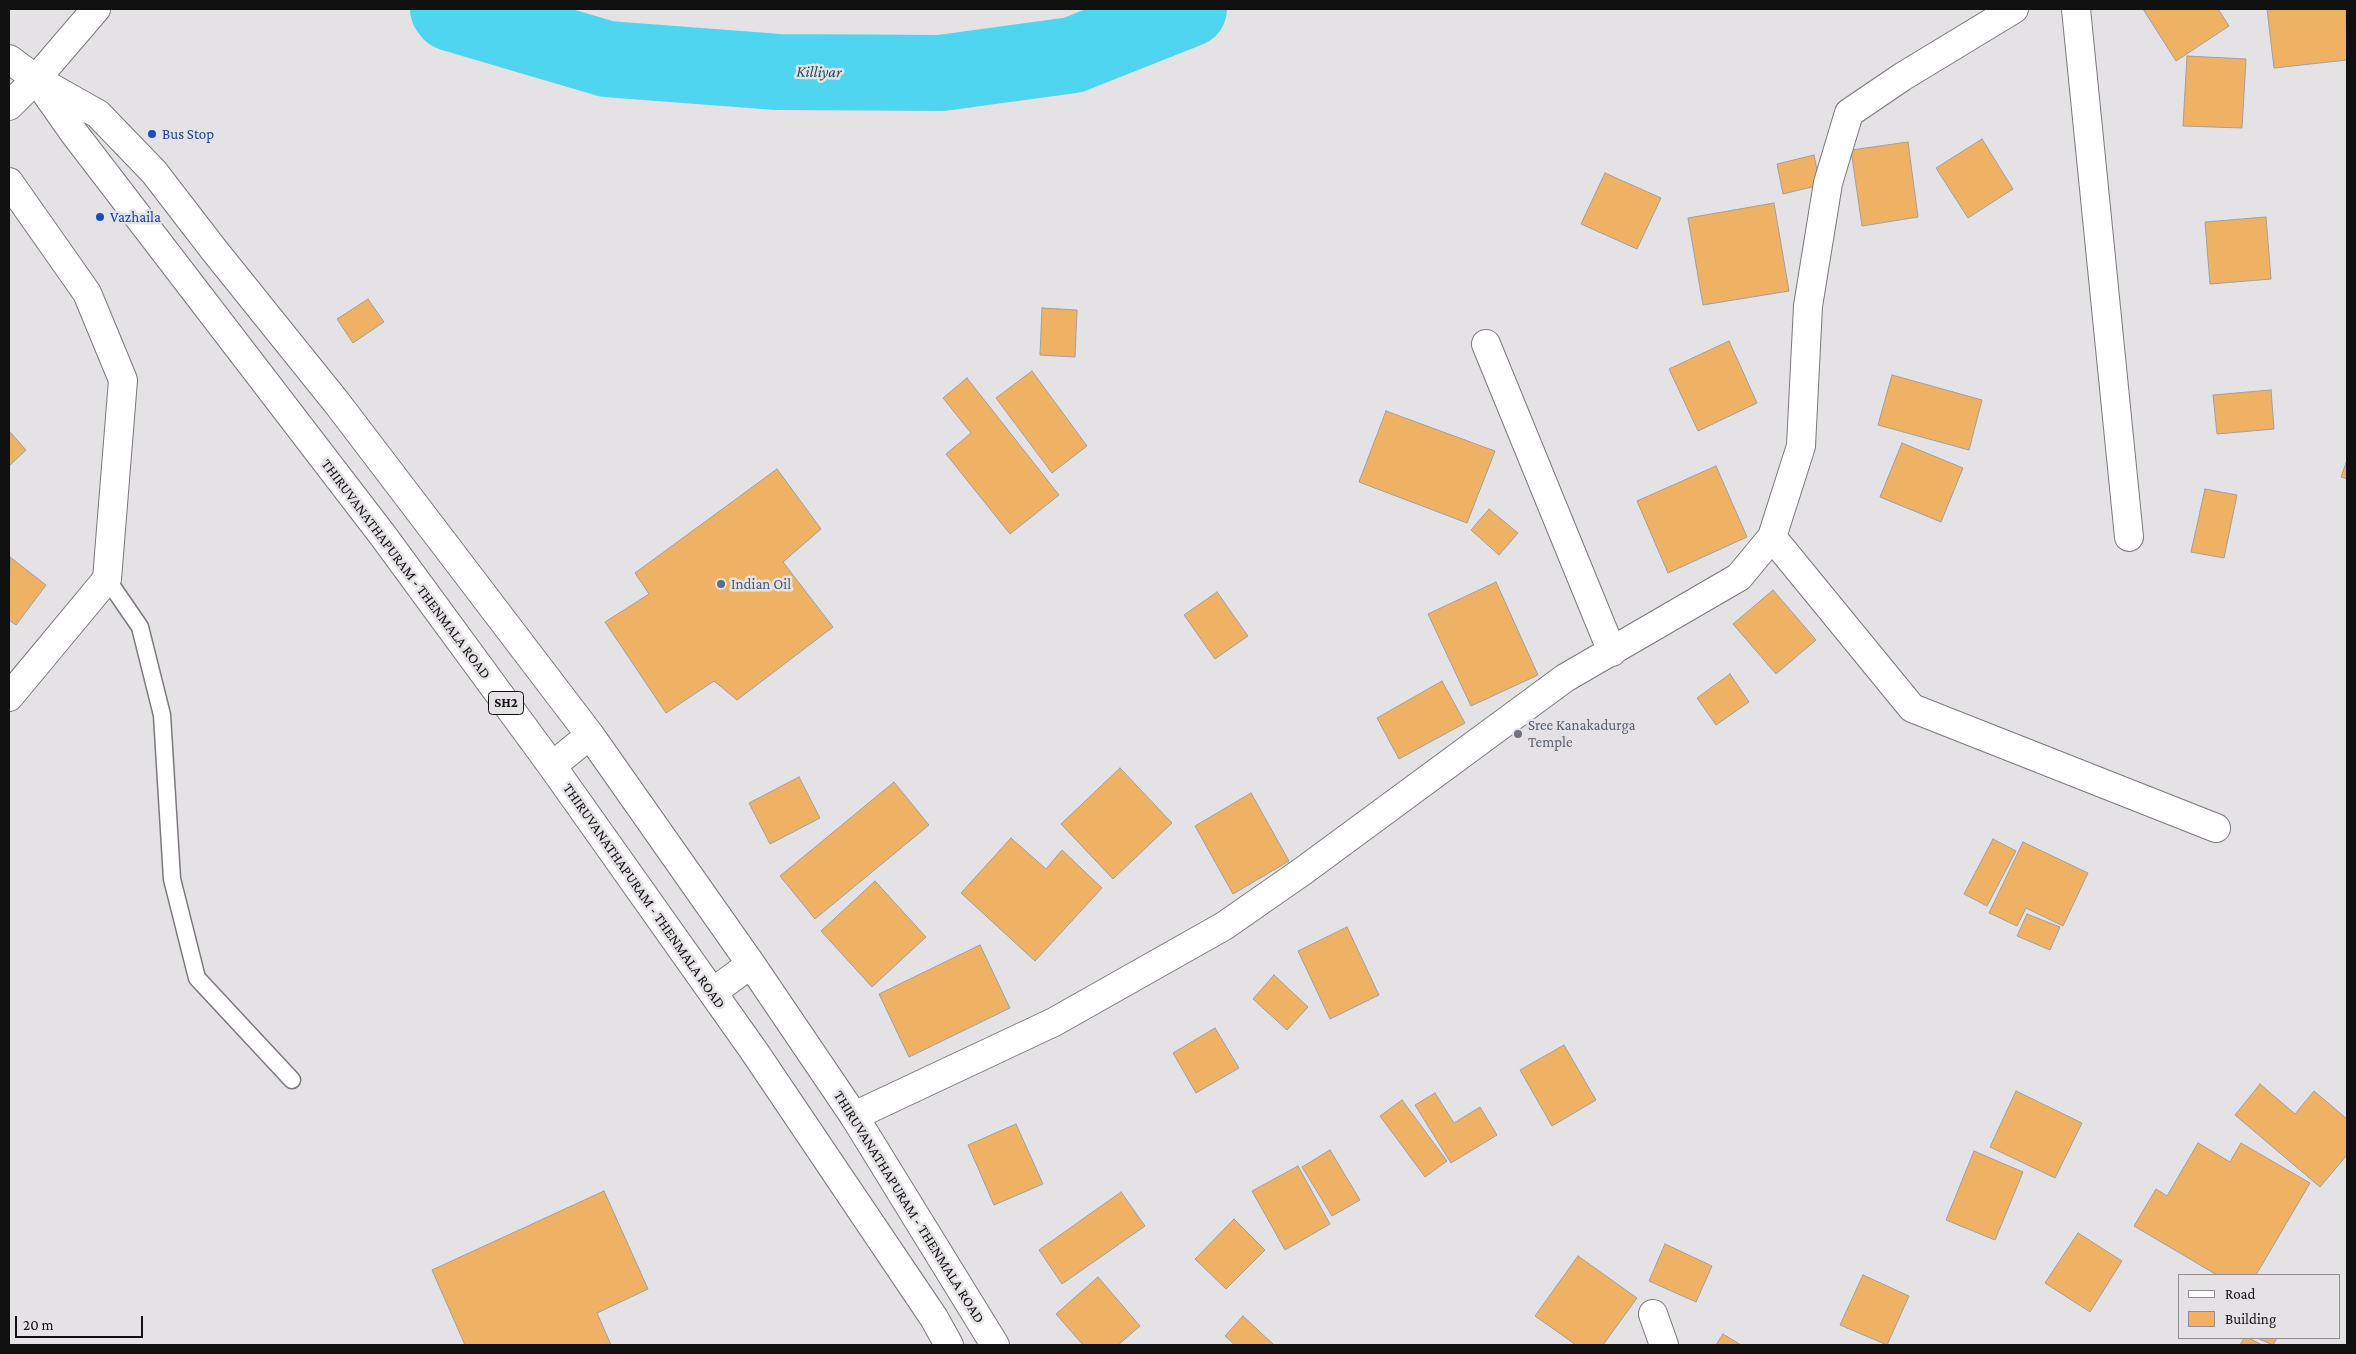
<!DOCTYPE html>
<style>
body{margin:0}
#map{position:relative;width:2356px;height:1354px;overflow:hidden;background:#e4e2e5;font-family:"Crimson Pro",serif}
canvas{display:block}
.frame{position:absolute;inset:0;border:10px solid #111011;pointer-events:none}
.legend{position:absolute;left:2178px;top:1274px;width:162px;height:65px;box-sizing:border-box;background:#e4e2e5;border:1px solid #908e90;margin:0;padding:6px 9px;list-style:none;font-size:15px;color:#111011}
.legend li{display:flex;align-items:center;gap:10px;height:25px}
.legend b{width:25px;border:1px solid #908e90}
.scale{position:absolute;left:15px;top:1316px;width:128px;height:22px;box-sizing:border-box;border:2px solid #111011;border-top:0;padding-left:6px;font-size:15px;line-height:18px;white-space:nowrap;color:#111011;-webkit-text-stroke:4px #e4e2e5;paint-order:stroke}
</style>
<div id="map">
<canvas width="2356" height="1354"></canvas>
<div class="frame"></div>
<ul class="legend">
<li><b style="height:6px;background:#fff"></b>Road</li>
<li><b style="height:14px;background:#efb264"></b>Building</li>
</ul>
<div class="scale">20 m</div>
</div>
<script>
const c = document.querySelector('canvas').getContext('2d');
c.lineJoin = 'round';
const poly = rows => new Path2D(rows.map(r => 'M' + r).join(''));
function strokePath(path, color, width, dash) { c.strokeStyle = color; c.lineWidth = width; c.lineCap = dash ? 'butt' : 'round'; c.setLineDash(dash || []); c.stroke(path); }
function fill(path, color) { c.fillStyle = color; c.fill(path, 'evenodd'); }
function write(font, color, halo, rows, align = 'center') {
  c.font = font + ' "Crimson Pro",serif'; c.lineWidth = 5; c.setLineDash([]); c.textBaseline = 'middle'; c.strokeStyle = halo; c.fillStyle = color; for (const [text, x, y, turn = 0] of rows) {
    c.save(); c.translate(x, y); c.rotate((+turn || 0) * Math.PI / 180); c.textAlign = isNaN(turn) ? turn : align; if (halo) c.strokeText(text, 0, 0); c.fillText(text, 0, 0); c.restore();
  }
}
const river = poly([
 [448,9,451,13,607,59,778,72,941,73,1073,55,1189,9]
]);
const building = poly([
 [2143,9,2218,9,2229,26,2176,61,2143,9],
 [2267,9,2346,9,2347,60,2274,68,2267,9],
 [2187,56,2246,59,2242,128,2183,126,2187,56],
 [1982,139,2013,189,1968,218,1936,168,1982,139],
 [1908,142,1918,217,1862,226,1851,150,1908,142],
 [1814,155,1820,185,1783,194,1777,164,1814,155],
 [1605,173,1661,198,1637,249,1581,224,1605,173],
 [1774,203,1789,291,1703,305,1688,218,1774,203],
 [2266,217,2271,279,2210,284,2205,222,2266,217],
 [368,299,384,322,353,343,337,319,368,299],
 [1042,308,1077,310,1075,357,1040,355,1042,308],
 [1729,341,1757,403,1698,431,1669,369,1729,341],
 [1032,371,1087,446,1052,473,996,398,1032,371],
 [1892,375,1982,400,1969,450,1878,425,1892,375],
 [967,378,1059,495,1010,534,946,454,971,433,943,398,967,378],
 [2271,390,2274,429,2217,434,2213,395,2271,390],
 [1386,411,1495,451,1467,523,1359,482,1386,411],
 [9,431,26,450,9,466,9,431],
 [1902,443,1963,468,1941,522,1880,497,1902,443],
 [2347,460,2347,479,2341,477,2347,460],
 [1716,466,1747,537,1668,573,1637,501,1716,466],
 [777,469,821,529,783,562,833,627,737,700,714,681,666,713,605,622,649,594,635,573,777,469],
 [2205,489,2237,495,2224,558,2191,552,2205,489],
 [1489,509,1518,533,1499,555,1471,530,1489,509],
 [10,557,46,585,16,625,9,620,10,557],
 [1496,582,1538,675,1471,706,1428,614,1496,582],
 [1773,590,1816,640,1776,674,1733,624,1773,590],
 [1217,592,1248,636,1215,659,1184,615,1217,592],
 [1730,674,1749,702,1716,725,1697,698,1730,674],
 [1442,681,1465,723,1399,759,1377,718,1442,681],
 [1120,768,1172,823,1113,879,1061,824,1120,768],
 [799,777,820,818,770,844,749,803,799,777],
 [894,782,929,825,815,919,780,876,894,782],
 [1251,793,1289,861,1233,894,1195,826,1251,793],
 [1011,838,1046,869,1062,850,1102,888,1035,961,961,893,1011,838],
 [1993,839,2016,851,1987,906,1964,894,1993,839],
 [2023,842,2088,873,2063,926,2026,908,2017,926,1989,913,2023,842],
 [875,881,926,937,872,987,821,931,875,881],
 [2027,914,2060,927,2050,950,2017,936,2027,914],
 [1347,927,1379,995,1330,1019,1298,951,1347,927],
 [980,945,1010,1008,909,1057,879,994,980,945],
 [1274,975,1308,1007,1287,1030,1253,999,1274,975],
 [1215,1028,1239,1068,1196,1093,1173,1053,1215,1028],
 [1564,1045,1596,1100,1552,1126,1520,1070,1564,1045],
 [2260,1084,2295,1114,2314,1091,2347,1119,2347,1155,2320,1187,2235,1115,2260,1084],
 [2016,1091,2082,1123,2055,1178,1990,1147,2016,1091],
 [1435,1093,1454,1123,1480,1107,1497,1135,1451,1163,1415,1105,1435,1093],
 [1402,1100,1447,1161,1425,1177,1380,1116,1402,1100],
 [1016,1124,1043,1184,994,1205,968,1145,1016,1124],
 [2198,1143,2230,1162,2241,1143,2310,1183,2256,1275,2217,1275,2134,1226,2156,1189,2167,1196,2198,1143],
 [1330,1150,1360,1200,1332,1216,1302,1167,1330,1150],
 [1974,1151,2023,1172,1995,1240,1946,1220,1974,1151],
 [1298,1166,1330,1224,1285,1250,1252,1191,1298,1166],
 [604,1191,648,1289,597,1313,611,1345,465,1345,432,1270,604,1191],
 [1121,1192,1145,1226,1062,1284,1039,1250,1121,1192],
 [1234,1219,1265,1250,1226,1289,1195,1259,1234,1219],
 [2078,1233,2122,1261,2090,1312,2045,1283,2078,1233],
 [1665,1244,1712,1266,1696,1302,1649,1281,1665,1244],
 [1578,1256,1637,1298,1603,1345,1576,1345,1535,1316,1578,1256],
 [1863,1275,1909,1296,1887,1345,1840,1325,1863,1275],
 [1098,1277,1140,1326,1118,1345,1083,1345,1056,1314,1098,1277],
 [1243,1316,1274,1345,1235,1345,1225,1336,1243,1316],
 [1723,1334,1741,1345,1716,1345,1723,1334],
 [2244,1338,2249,1338,2262,1345,2240,1345,2244,1338],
 [2257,1338,2277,1338,2273,1345,2257,1338]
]);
const lane = poly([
 [107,579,140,627,162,715,172,879,197,978,292,1080]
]);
const street = poly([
 [2076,9,2129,537],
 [9,182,87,293,123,380,107,579,9,697],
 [1486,344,1612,652],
 [1772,537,1912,708,2216,828],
 [854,1116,1054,1022,1224,926,1303,871,1565,678,1739,577,1772,537,1801,446,1808,306,1828,183,1849,113,1902,77,2014,9],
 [1653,1314,1664,1345]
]);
const secondary = poly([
 [9,106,36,79,96,9]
]);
const primary = poly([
 [9,59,36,79,74,133,384,537,552,766,754,1051,934,1318,949,1345],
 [36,79,98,114,154,172,214,250,337,403,590,735,751,964,854,1116,995,1345],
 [552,766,590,735],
 [713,992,751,964]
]);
const markers = [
 [152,134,5,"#1a4fb4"],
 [100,217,5,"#1a4fb4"],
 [721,584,5,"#5c6f8a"],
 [1518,734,5,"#6b7280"]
];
const shields = [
 [506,703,35]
];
const shieldNames = [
 ["SH2",506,703]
];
const transitNames = [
 ["Bus Stop",162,134],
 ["Vazhaila",110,217]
];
const streetNames = [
 ["THIRUVANATHAPURAM - THENMALA ROAD",406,569,53],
 ["THIRUVANATHAPURAM - THENMALA ROAD",644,896,55],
 ["THIRUVANATHAPURAM - THENMALA ROAD",909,1207,58]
];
const serviceNames = [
 ["Indian Oil",731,584]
];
const worshipNames = [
 ["Sree Kanakadurga",1528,725],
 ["Temple",1528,742]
];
const waterNames = [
 ["Killiyar",819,72,1]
];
strokePath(river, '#50d5f0', 76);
fill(building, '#efb264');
strokePath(building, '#a19f9d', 1);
strokePath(lane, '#7a797c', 19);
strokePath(street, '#7a797c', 30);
strokePath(secondary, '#7a797c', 30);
strokePath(primary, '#7a797c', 30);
strokePath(lane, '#fff', 16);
strokePath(street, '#fff', 28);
strokePath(secondary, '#fff', 28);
strokePath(primary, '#fff', 28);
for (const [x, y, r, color] of markers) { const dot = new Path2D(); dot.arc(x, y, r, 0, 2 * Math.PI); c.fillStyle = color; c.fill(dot); strokePath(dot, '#e4e2e5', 2); }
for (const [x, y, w] of shields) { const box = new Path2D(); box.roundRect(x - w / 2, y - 11.5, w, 23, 4); c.fillStyle = '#e4e2e5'; c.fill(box); strokePath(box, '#111011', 1); }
write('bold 14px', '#111011', null, shieldNames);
write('15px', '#164399', '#e4e2e5', transitNames, 'left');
write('15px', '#111011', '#e4e2e5', streetNames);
write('15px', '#4e5e75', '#e4e2e5', serviceNames, 'left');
write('15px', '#5b616d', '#e4e2e5', worshipNames, 'left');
write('italic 16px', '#164f5a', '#e4e2e5', waterNames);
</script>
